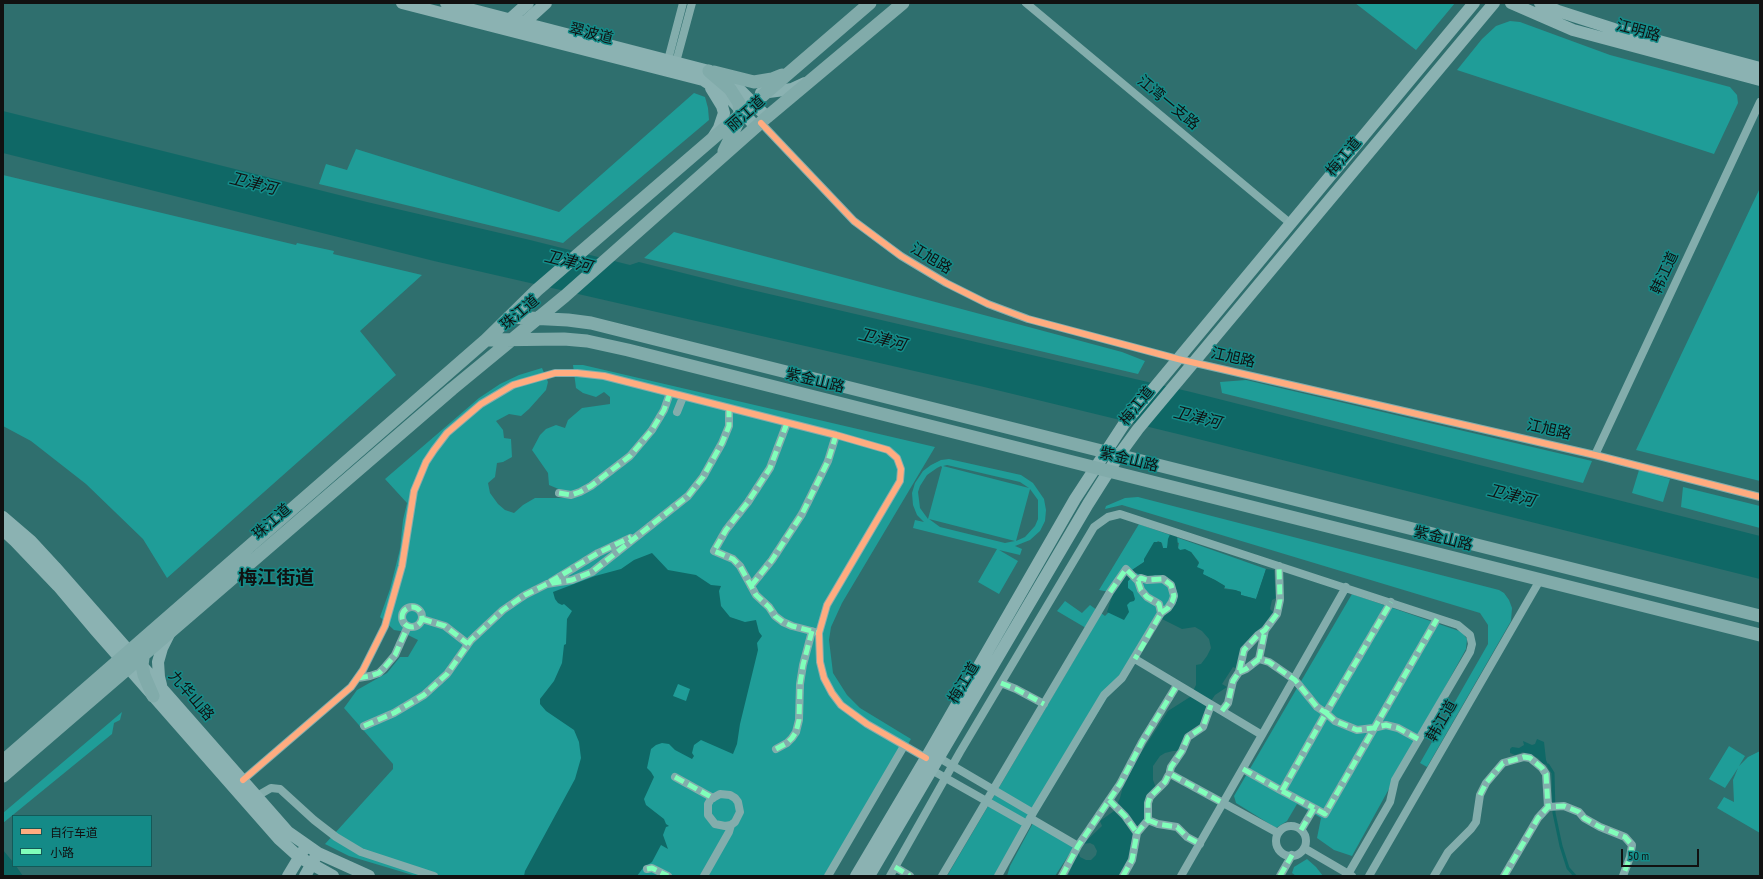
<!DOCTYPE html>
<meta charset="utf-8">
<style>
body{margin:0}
#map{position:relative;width:1763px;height:879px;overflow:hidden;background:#2f6f6e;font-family:"PT Sans Narrow","Noto Sans SC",sans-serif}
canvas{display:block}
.frame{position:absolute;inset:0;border:4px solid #111;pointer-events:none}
.legend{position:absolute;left:12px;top:815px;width:140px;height:52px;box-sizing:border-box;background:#148a87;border:1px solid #135a58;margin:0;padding:5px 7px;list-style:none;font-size:12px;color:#111}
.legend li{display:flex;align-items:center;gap:8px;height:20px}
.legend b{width:20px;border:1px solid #135a58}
.scale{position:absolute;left:1621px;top:849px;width:78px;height:18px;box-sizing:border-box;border:2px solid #111;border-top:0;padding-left:5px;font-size:12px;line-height:14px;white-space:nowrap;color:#111;-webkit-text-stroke:3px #148a87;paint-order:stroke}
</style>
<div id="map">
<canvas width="1763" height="879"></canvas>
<div class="frame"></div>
<ul class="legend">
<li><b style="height:5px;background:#ffac80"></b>自行车道</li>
<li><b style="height:5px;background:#80ffba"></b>小路</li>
</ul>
<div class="scale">50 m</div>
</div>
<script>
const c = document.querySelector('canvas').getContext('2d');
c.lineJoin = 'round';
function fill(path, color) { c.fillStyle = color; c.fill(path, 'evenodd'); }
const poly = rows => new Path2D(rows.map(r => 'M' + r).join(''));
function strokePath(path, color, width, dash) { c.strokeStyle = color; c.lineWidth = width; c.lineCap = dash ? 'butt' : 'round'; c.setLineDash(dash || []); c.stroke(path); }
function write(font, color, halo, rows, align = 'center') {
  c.font = font + ' "PT Sans Narrow","Noto Sans SC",sans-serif'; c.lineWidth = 3; c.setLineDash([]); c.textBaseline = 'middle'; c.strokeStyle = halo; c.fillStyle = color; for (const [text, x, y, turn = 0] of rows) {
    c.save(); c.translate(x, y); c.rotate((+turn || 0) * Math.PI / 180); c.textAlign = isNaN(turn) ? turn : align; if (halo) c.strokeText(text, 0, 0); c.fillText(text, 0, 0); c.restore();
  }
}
const green = poly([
 [1355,3,1455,3,1416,50],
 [1510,21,1520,22,1610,55,1730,87,1737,95,1738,103,1714,154,1457,70,1482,39,1496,26],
 [694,93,705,97,708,108,709,120,563,243,319,184,326,164,347,170,356,149,559,212],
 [3,175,296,245,297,243,334,251,333,254,422,275,360,331,396,375,167,578,143,539,86,484,31,441,3,426],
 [1760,188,1760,481,1636,450],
 [674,232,1122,352,1145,361,1138,374,644,258],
 [573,365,583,365,935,447,842,603,831,627,829,640,833,673,847,695,860,708,911,739,830,876,416,876,349,856,325,844,393,769,393,764,344,708,357,690,387,673,400,657,408,657,418,640,400,631,394,630,380,617,390,589,400,549,403,520,407,503,385,479,479,398,500,384,519,375,542,368,548,382,546,390,529,409,521,416,509,414,496,421,503,430,504,438,511,439,512,457,503,462,497,463,495,477,488,483,490,493,498,504,505,510,514,513,523,505,535,498,570,498,561,490,549,485,548,473,532,450,540,435,546,429,556,425,565,428,568,420,582,408,610,404,610,397,604,392,596,397,583,393,576,388],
 [1246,380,1592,461,1583,483,1222,393,1220,382],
 [949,459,1021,475,1033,483,1044,499,1046,510,1045,521,1040,531,1030,540,1015,546,1022,549,1020,555,999,550,1018,561,999,594,978,582,997,549,913,528,915,520,924,522,917,515,913,505,912,493,915,483,923,471,931,465,941,460],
 [947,465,1020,482,1029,488,943,466],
 [941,466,942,467,928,519,920,508,918,492,920,486,927,475,937,468],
 [1030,489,1038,500,1038,519,1035,526,1025,537,1016,541],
 [929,519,1015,541,1005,543,940,527],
 [1639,470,1670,479,1663,502,1632,493],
 [1683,487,1760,506,1760,528,1681,507],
 [1138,497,1499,590,1504,593,1509,600,1512,608,1511,621,1427,767,1420,763,1488,644,1488,625,1480,613,1122,505,1105,509,1106,506,1125,498],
 [1139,524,1266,569,1256,599,1241,595,1241,592,1235,590,1224,588,1225,586,1215,580,1202,574,1196,566,1199,562,1191,552,1180,550,1178,549,1179,543,1168,539,1168,546,1166,549,1163,548,1162,543,1158,541,1154,545,1144,562,1126,574,1128,588,1128,581,1136,573,1149,577,1155,575,1161,576,1175,586,1178,594,1177,601,1171,610,1158,613,999,876,947,876,1091,631,1057,611,1065,601,1082,613,1090,605,1105,616,1126,595,1099,590],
 [1352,594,1462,632,1467,639,1466,649,1352,856,1334,850,1317,838,1321,818,1297,804,1287,821,1276,828,1236,803,1234,796],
 [122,712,120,720,114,723,112,734,3,823,3,813],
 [1729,746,1745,756,1739,766,1748,757,1760,751,1760,833,1717,808,1724,797,1734,802,1733,780,1738,768,1725,788,1709,779],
 [1033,823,1074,847,1055,876,1007,876,1010,866],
 [1307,859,1316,867,1323,876,1296,876,1292,873,1294,867]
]);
const water = poly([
 [3,111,367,202,530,240,630,265,639,262,739,287,1191,392,1760,536,1760,579,1182,435,980,386,434,261,3,153],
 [1171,532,1177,534,1178,548,1180,550,1185,549,1191,552,1199,563,1197,567,1204,570,1203,574,1215,580,1225,586,1224,589,1235,590,1241,592,1241,595,1256,599,1266,569,1274,570,1276,598,1272,600,1270,609,1275,614,1264,628,1249,639,1238,669,1233,667,1222,684,1227,687,1215,695,1207,707,1202,726,1180,751,1173,751,1165,753,1160,756,1153,766,1153,780,1156,788,1147,815,1121,876,1068,876,1078,850,1080,857,1086,860,1091,860,1096,855,1097,851,1094,845,1090,843,1083,844,1102,826,1100,821,1114,811,1120,798,1123,787,1139,756,1168,711,1190,697,1196,685,1196,665,1201,664,1207,656,1211,648,1209,639,1202,631,1195,627,1182,629,1162,619,1177,601,1178,594,1175,586,1166,578,1161,576,1155,575,1149,577,1136,573,1128,581,1128,588,1133,592,1135,599,1134,601,1130,602,1127,605,1129,612,1124,620,1107,612,1114,590,1126,574,1144,562,1144,559,1154,542,1161,542,1163,548,1167,548,1168,539],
 [652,553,668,570,696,575,711,585,721,586,719,591,721,606,730,617,745,622,756,620,759,632,762,636,757,643,758,650,740,724,737,744,733,754,701,740,694,745,692,753,694,756,692,759,675,750,669,744,662,743,656,745,651,749,647,768,651,772,654,777,644,799,646,805,664,819,666,824,669,826,666,827,663,835,668,849,661,845,652,862,643,868,637,876,524,876,525,871,575,779,581,758,579,742,574,730,546,711,540,704,540,699,554,681,562,663,564,645,566,644,567,619,572,611,564,604,562,605,558,603,555,599,553,592,595,576,621,569,634,560],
 [678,684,690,689,686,701,673,696],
 [1537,739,1544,742,1546,760,1548,765,1543,764,1538,758,1523,752,1515,755,1510,753,1510,749,1512,747,1519,748,1524,745,1523,741,1532,745,1535,744],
 [3,850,13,862,13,866,16,866,23,876,3,876]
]);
const stream = poly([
 [1548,765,1553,773,1554,813,1561,846,1568,868,1575,876]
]);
const street = poly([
 [1026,3,1291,224],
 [668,60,683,3],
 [676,62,692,3],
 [761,123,854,221,901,256,946,283,988,304,1028,319,1178,359,1595,455,1760,497],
 [677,412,683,397],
 [787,423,770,468,748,502,726,530,714,551,733,559,740,566,756,595,769,607,775,616,783,622,792,626,819,633],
 [1595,455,1760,102],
 [559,493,571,495,580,492,591,486,630,456,652,430,664,410,670,393],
 [1138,581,1141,578,1147,580,1163,579,1171,585,1174,596,1172,602,1168,608,1161,613],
 [551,582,598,553,630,538],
 [751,586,772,560,802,514,828,461,836,435],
 '402 617a10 10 0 1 1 20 0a10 10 0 1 1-20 0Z',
 [422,619,445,626,468,644],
 [1135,659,1262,735,1181,876],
 [1259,659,1265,630],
 [1239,672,1246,669,1259,659,1269,662,1295,680,1317,707,1326,713,1391,602],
 [358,678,370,676,379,673,384,668,395,655,408,626],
 [1001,683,1016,689,1044,704],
 [1222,711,1228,703,1233,681,1239,672,1244,650,1258,635,1265,630,1277,614,1280,600,1279,566],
 [364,726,394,713,424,695,447,674,471,640,503,610,525,595,547,584,572,580,592,572,688,496,703,477,722,443,729,426,729,408],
 [1262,735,1346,587],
 [776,749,787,743,792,738,796,732,799,720,800,684,803,665,812,631],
 [936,756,1033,813,1031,817],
 [928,768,1027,824,1030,818,1078,846],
 [1243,769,1282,791,1326,713,1335,721,1357,730,1373,728,1386,725,1398,728,1418,739],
 [1170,771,1171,767,1182,751,1188,737,1203,727,1211,705],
 [1172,775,1278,833],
 [675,777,713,798],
 [243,780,351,687,363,670,385,626,402,566,414,491,426,462,434,450,447,433,481,404,513,385,555,373,577,373,604,376,836,435,888,450,897,458,901,469,900,481,827,605,819,633,820,662,824,678,832,693,841,705,867,724,926,758],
 [1282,791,1314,808],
 [257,796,271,788,280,789,314,820,336,837,361,852,434,876],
 [1109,800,1125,816,1137,833],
 [1148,820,1158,824,1177,827,1187,837,1200,844],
 '1276 841a15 15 0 1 1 30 0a15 15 0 1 1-30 0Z',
 [1301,830,1314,808,1325,814,1437,619],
 [1304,848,1352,876],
 [895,867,910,876],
 [647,869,652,868,668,876],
 [704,876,729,832,731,825,735,822,740,812,738,802,735,798,730,795,720,794,711,799,708,804,708,815,715,824,725,826,731,825],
 [828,876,904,746],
 [890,876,960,752,1094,527,1108,517,1120,514,1458,625,1470,635,1472,644,1470,652,1395,780,1390,802,1347,876],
 [942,876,1110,592,1126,569,1138,581,1141,590,1147,597,1159,604,1161,613,1122,678,1104,695,1033,813],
 [998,876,1027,824],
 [1062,876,1078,846,1120,784,1142,742,1177,685],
 [1123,876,1132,860,1137,833,1148,820,1148,803,1150,797,1165,782,1168,776],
 [1280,876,1292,855],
 [1369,876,1540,580],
 [1434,876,1448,852,1471,829,1476,822,1480,795,1486,783,1503,763,1524,757,1530,758,1542,768,1546,774,1548,807],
 [1504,876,1538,818,1548,807,1564,806,1579,812,1584,818,1600,827,1625,837,1632,845,1630,857,1623,876]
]);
const secondary = poly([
 [402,3,703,80,728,96,756,127],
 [446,3,709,71,733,83,767,117],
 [1511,3,1573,30,1760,80],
 [1540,3,1558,11,1614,29,1760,68],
 [508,25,509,20,528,3],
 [522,28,524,23,546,3],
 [711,88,722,106,724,113,719,128,714,136],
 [761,93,792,89,805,83],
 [3,517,31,541,55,567,288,832,318,853,369,876],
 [3,530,15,541,58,586,96,631,279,839,299,857,333,876],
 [161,685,159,677,158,662,162,648,169,634],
 [288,876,303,851],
 [305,876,315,858],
 [856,876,926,758,1075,499,1124,424,1474,3],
 [869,876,1088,504,1119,455,1138,429,1494,3]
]);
const primary = poly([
 [709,71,730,89,739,103,740,114,738,122,724,151],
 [714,72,754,82,772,79,782,75],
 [509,317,568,320,591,323,1760,616],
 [486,340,564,339,587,341,628,350,1760,635],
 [144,651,142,665,144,675,153,696],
 [3,761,486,340,537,290,588,246,870,3],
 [3,776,452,389,565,296,767,117,903,3]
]);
const quiet = poly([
 [787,423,770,468,748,502,726,530,714,551,733,559,740,566,756,595,769,607,775,616,783,622,792,626,819,633],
 [559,493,571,495,580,492,591,486,630,456,652,430,664,410,670,393],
 [1138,581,1141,578,1147,580,1163,579,1171,585,1174,596,1172,602,1168,608,1161,613],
 [550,582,598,553,631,537],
 [751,586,772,560,802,514,828,461,836,435],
 [1110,592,1126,569,1138,581,1141,590,1147,597,1159,604,1161,613,1135,659],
 '402 617a10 10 0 1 1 20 0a10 10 0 1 1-20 0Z',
 [422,619,445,626,468,644],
 [1259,659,1265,630],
 [1239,672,1246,669,1259,659,1269,662,1295,680,1317,707,1326,713,1391,602],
 [358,678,370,676,379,673,384,668,395,655,408,626],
 [1001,683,1016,689,1044,704],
 [1222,711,1228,703,1233,681,1239,672,1244,650,1258,635,1265,630,1277,614,1280,600,1279,566],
 [364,726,394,713,424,695,447,674,471,640,503,610,525,595,547,584,572,580,592,572,688,496,703,477,722,443,729,426,729,408],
 [776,749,787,743,792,738,796,732,799,720,800,684,803,665,812,631],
 [1243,769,1282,791,1326,713,1335,721,1357,730,1373,728,1386,725,1398,728,1418,739],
 [1170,771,1171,767,1182,751,1188,737,1203,727,1211,705],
 [1172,775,1223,803],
 [675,777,713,798],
 [1282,791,1314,808],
 [1480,795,1486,783,1503,763,1524,757,1530,758,1542,768,1546,774,1548,807],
 [1109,800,1125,816,1137,833],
 [1148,820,1158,824,1177,827,1187,837,1200,844],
 [1301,830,1314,808,1325,814,1437,619],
 [895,867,910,876],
 [647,869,652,868,668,876],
 [1062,876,1078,846,1120,784,1142,742,1177,685],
 [1123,876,1132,860,1137,833,1148,820,1148,803,1150,797,1165,782,1168,776],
 [1280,876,1292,855],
 [1504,876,1538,818,1548,807,1564,806,1579,812,1584,818,1600,827,1625,837,1632,845,1630,857,1623,876]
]);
const cycleway = poly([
 [761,123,854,221,901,256,946,283,988,304,1028,319,1178,359,1595,455,1760,497],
 [243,780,351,687,363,670,385,626,402,566,414,491,426,462,434,450,447,433,481,404,513,385,555,373,577,373,604,376,836,435,888,450,897,458,901,469,900,481,827,605,819,633,820,662,824,678,832,693,841,705,867,724,926,758]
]);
const streetNames = [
 ["江明路",1638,31,15],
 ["翠波道",591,34,14],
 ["江湾一支路",1168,103,40],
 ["丽江道",746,114,-41],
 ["梅江道",1344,157,-50],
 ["江旭路",931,259,31],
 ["韩江道",1665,273,-65],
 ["珠江道",520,313,-40],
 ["江旭路",1233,358,13],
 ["紫金山路",815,381,14],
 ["梅江道",1137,406,-51],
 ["江旭路",1549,430,13],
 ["紫金山路",1129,460,14],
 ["珠江道",272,522,-41],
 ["紫金山路",1443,539,14],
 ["梅江道",964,683,-59],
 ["九华山路",191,696,49],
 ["韩江道",1442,721,-60]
];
const waterNames = [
 ["卫津河",253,184,14],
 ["卫津河",568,262,14],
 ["卫津河",882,340,14],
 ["卫津河",1197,418,14],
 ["卫津河",1511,496,14]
];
const districtNames = [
 ["梅江街道",276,579]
];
fill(green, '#1f9d98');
fill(water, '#0f6866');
strokePath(stream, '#0f6866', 3);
strokePath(street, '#83adac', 8);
strokePath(secondary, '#8bb2b2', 12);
strokePath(primary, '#81abaa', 13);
strokePath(quiet, '#80ffba', 5, [10, 5]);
strokePath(cycleway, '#ffac80', 6);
write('15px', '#111', '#148a87', streetNames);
write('italic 16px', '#111', '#148a87', waterNames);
write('bold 19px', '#111', '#148a87', districtNames);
</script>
